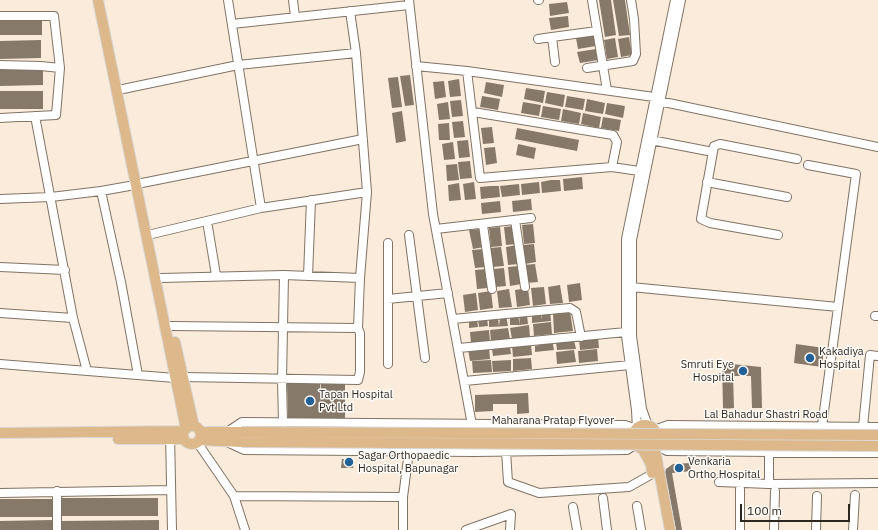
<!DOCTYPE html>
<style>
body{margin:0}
#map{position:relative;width:878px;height:530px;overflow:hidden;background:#fbebdb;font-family:"IBM Plex Sans",sans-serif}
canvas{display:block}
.scale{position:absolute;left:740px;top:504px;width:110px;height:18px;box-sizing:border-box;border:2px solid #2d2721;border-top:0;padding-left:5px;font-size:12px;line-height:14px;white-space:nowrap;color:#2d2721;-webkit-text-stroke:3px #fefbf7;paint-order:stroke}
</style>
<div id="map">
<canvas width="878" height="530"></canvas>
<div class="scale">100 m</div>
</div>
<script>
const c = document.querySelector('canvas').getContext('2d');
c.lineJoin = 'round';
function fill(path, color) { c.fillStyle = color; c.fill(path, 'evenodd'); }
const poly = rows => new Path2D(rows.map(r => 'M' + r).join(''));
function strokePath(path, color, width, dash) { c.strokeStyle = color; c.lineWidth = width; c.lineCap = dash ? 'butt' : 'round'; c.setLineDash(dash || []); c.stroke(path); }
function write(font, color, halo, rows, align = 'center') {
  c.font = font + ' "IBM Plex Sans",sans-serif'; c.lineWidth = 3; c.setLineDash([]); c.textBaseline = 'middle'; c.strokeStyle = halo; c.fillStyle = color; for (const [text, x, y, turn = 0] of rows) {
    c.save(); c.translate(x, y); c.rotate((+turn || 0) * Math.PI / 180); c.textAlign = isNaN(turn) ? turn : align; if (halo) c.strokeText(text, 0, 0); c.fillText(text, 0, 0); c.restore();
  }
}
const building = poly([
 [599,0,611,0,616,35,605,37],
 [613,0,625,0,630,35,619,36],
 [567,2,569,13,550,16,549,4],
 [568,16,569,27,551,30,549,18],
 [0,17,42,17,42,35,0,35],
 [594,35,596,46,578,49,576,38],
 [629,37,632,55,621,57,618,39],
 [615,38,618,57,607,59,604,40],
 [41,40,41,58,0,59,0,41],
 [596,49,598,60,580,63,577,52],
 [43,67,43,85,0,86,0,68],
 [410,75,414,105,405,106,400,76],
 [398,77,402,107,392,108,388,78],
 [459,79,461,96,450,97,448,81],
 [444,81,446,97,435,99,433,82],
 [486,82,504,85,502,97,484,93],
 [526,88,545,91,543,103,524,99],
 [0,91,43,91,43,109,0,109],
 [547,92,565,95,563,107,545,103],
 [482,96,500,99,498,110,480,107],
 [567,96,585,99,583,110,565,107],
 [587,99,605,103,603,114,585,111],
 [461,100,463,116,452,117,450,101],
 [448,102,450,119,439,120,437,104],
 [523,102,541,105,539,116,521,113],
 [607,103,625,106,623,118,605,114],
 [543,106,561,109,559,120,541,117],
 [563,109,581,113,579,124,561,121],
 [402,111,406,141,396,143,392,113],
 [583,113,601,117,599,128,581,124],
 [603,117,621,120,619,131,601,128],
 [463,121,465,137,454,138,452,122],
 [449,123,450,140,439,140,438,124],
 [492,127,494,143,483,144,481,128],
 [517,128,579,140,577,151,515,139],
 [468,140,470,157,459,158,457,141],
 [453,142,455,159,444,160,442,144],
 [518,144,536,148,534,159,516,155],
 [495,147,497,163,486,165,484,148],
 [470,161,472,178,460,179,458,162],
 [457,164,459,180,447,181,446,165],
 [582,177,583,189,564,191,563,179],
 [551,180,560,180,561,191,542,193,541,182],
 [474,182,476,199,465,200,463,184],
 [539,182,540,193,522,195,521,184],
 [459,183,461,200,449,201,448,185],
 [519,184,520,195,502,197,500,186],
 [490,186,499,186,500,197,481,199,480,187],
 [531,199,532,210,513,212,512,201],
 [500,201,501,212,482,214,481,203],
 [533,224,535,243,524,244,522,225],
 [515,226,517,244,506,245,504,227],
 [500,227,502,246,491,247,489,228],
 [480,229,484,247,473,249,469,230],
 [534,244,536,262,525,264,523,245],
 [517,245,519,264,508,265,506,247],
 [501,247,504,266,492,267,490,248],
 [484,249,486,267,475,268,472,250],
 [535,264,538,282,526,283,524,265],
 [519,266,521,284,510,286,508,267],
 [504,268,506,286,495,287,493,269],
 [486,269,488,288,477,289,475,270],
 [580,283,582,300,569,302,567,285],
 [560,285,563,303,550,304,548,287],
 [544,287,546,304,533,306,531,288],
 [528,288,530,305,517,307,515,290],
 [509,289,512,307,499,308,497,291],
 [491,291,493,308,480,310,478,293],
 [476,293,478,310,465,312,463,295],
 [570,311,573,331,554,333,553,313],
 [550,312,551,321,532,323,532,315,541,314,542,319,542,313],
 [519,315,527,315,528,324,520,325],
 [506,316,508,326,489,327,489,318,498,318,499,326,500,318],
 [518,316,520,325,510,325,510,317],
 [487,318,488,326,479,327,478,319],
 [477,319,478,327,469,328,469,320],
 [551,322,552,334,534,336,533,324],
 [529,325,530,337,512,339,510,328],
 [508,328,510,339,491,341,490,330],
 [489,330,490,341,471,343,470,332],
 [598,337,599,348,580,350,579,339],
 [574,340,576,349,557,350,556,342],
 [544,344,553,344,554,350,535,352,535,346],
 [796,344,824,348,822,367,794,363],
 [522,345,531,345,532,355,513,357,512,346],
 [510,347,511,354,493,356,492,349],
 [489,348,490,359,470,361,468,349],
 [597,349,598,361,579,363,578,351],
 [574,350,576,362,557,364,556,352],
 [531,358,532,369,513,371,513,359],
 [491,360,492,372,473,373,472,361],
 [511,360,511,371,493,372,492,361],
 [722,363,761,367,762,408,752,408,751,376,733,376,734,408,723,409],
 [345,381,345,419,288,418,287,383,320,382,321,404,321,382],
 [528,393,529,413,517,414,517,404,493,404,493,411,475,412,475,395],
 [342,459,354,459,353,468,341,468],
 [690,463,691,471,672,473,682,530,676,530,665,473,666,469,673,464],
 [59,498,158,498,158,516,59,516],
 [0,499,52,499,52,517,0,517],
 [52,520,52,530,0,530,0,521],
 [159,520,159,530,60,530,60,521]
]);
const minor = poly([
 [293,0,295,17],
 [409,0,433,214,472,425],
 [538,0,539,0],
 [592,0,607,90],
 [0,16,54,16,60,68],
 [232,24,409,5],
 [538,39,552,37],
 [555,62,552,37,597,31],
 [0,65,41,66,60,68,56,115,0,118],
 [416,66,467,71,654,97,659,101,878,147],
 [587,68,633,61,636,54,634,19,631,0],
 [467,71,480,178,612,167,639,171],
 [123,89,238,65,356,53,350,11],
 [473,112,613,135,617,142,612,167],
 [35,116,73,318,87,371],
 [651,140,713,152],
 [808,165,856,174,822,426],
 [707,182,787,197],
 [142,183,363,139],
 [101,191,121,282,138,375],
 [0,199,51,197,101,191,135,185],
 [261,208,367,192,356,53],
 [515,220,525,287],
 [207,221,216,275],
 [483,225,492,289],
 [436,229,531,218],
 [152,234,261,208,228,0],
 [409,235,425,358],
 [778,235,710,223,701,219,714,146,720,144,797,159],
 [388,243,388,364],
 [0,267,65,270],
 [308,276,311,200],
 [161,278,284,275,360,278],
 [631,287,838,307],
 [388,299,448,293],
 [0,313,73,318],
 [875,316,878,316],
 [453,319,570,308,576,312,581,337],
 [171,326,358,328,360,278,367,192],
 [459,348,626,332],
 [0,364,175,378],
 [183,377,358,380,360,372,360,333,358,328],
 [465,381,630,365],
 [283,423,282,380,284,275],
 [648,426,642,409,632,336,632,240,681,0],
 [863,427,870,355,878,356],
 [654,430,668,425,878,427],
 [227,432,242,422,625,425,637,429,636,410,626,336,626,239,675,0],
 [170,434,172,530],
 [197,442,234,496,245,530],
 [229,443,244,450,474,452,627,450,636,444],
 [656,445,667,451,878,453],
 [506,451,508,482,539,493,629,487,652,474],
 [719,482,769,484,878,483],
 [769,484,769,452],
 [740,489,740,530],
 [0,493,171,490],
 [234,496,403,497],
 [603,498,607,530],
 [637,506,641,530],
 [573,507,577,530],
 [57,530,57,491],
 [403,530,403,497,409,451],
 [466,530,511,514,510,530],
 [774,530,775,491],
 [816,530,817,496],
 [853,530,855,495]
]);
const major = poly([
 [98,0,186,429],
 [175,342,194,426],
 '633 437a12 12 0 1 1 24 0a12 12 0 1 1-24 0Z',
 '183 435a9 9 0 1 1 18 0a9 9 0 1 1-18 0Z',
 [200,432,242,432],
 [0,433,184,431],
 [118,439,184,439],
 [199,440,242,442],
 [654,444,670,530],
 [642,448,651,464,652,473]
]);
const majorBridge = poly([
 [242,432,878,435],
 [242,442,878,446]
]);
const markers = [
 [810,358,5,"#226197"],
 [743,371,5,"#226197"],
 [310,401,5,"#226197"],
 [349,462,5,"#226197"],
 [679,468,5,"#226197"]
];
const poiNames = [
 ["Kakadiya",819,352],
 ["Hospital",819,365],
 ["Smruti Eye",734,365,"right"],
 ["Hospital",734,378,"right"],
 ["Tapan Hospital",319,395],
 ["Pvt Ltd",319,408],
 ["Sagar Orthopaedic",358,456],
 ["Hospital, Bapunagar",358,469],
 ["Venkaria",688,462],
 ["Ortho Hospital",688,475]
];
const streetNames = [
 ["Lal Bahadur Shastri Road",766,415],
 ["Maharana Pratap Flyover",553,421]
];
fill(building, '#87796a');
strokePath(minor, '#817365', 10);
strokePath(major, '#d9d8d7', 12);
strokePath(minor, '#fff', 8);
strokePath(major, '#ddb88a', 10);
strokePath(majorBridge, '#d9d8d7', 12, []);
strokePath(majorBridge, '#ddb88a', 10);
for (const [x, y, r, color] of markers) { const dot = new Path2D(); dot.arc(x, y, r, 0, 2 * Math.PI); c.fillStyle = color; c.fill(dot); strokePath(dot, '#fefbf7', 1.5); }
write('11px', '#2d2721', '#fefbf7', poiNames, 'left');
write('11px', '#2d2721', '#fefbf7', streetNames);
</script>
